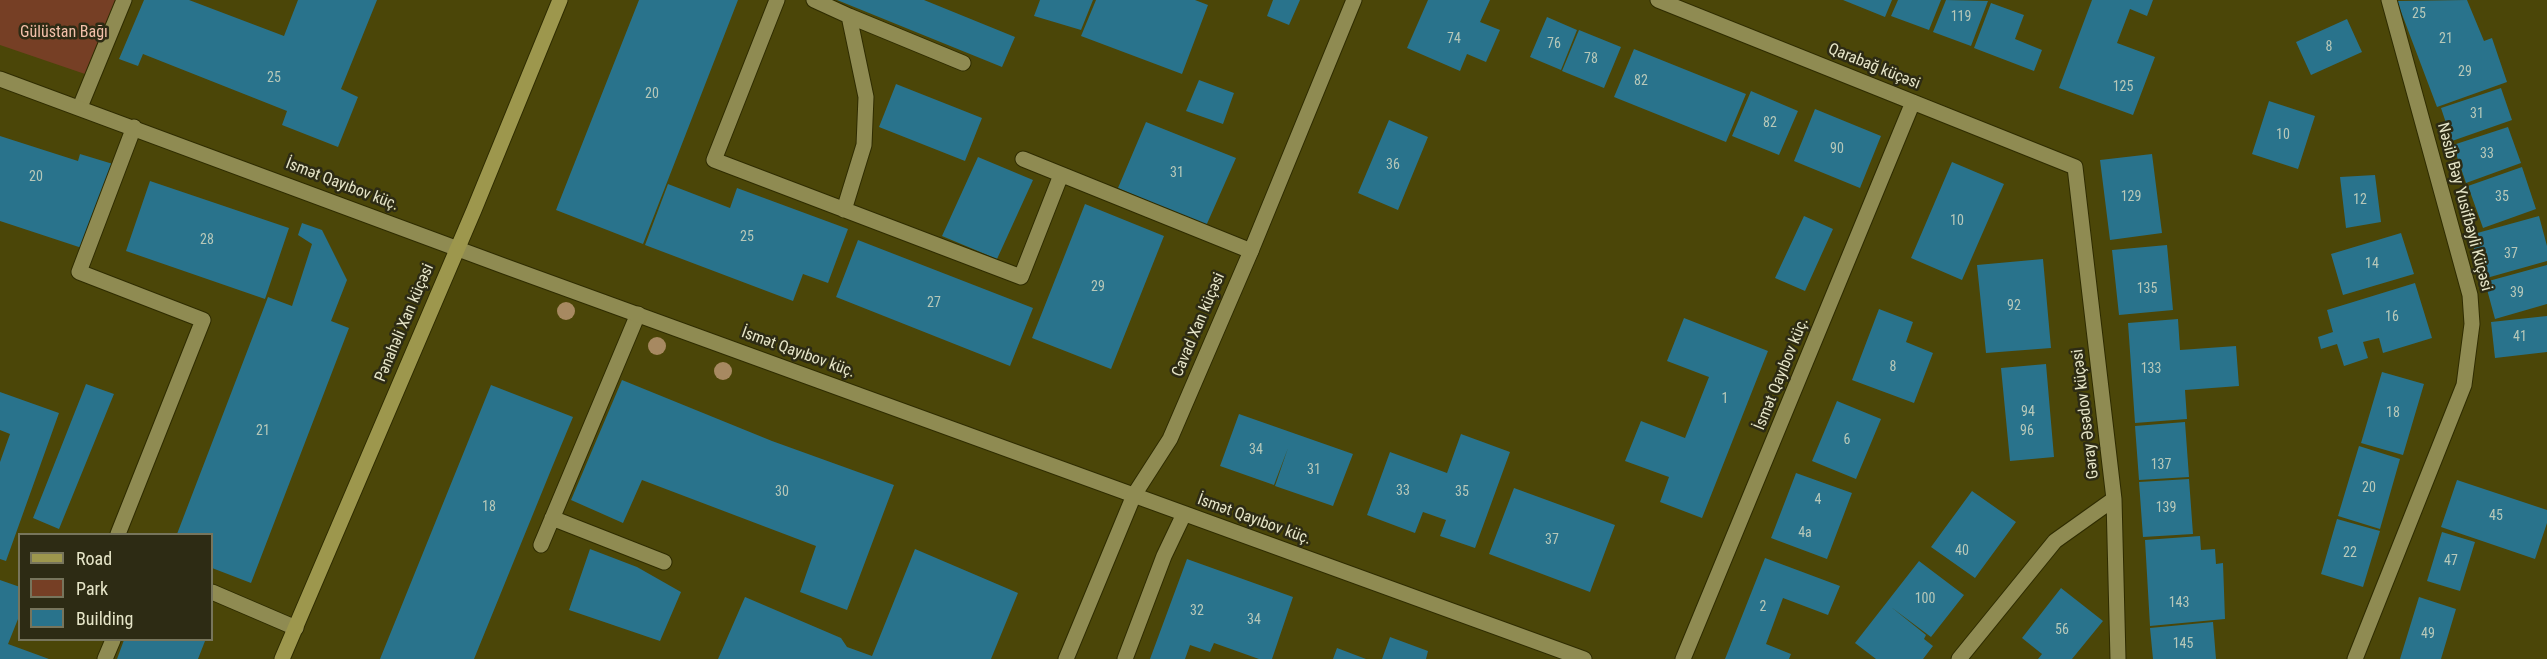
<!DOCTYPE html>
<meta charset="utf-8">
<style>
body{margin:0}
#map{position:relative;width:2547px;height:659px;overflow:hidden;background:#4b4608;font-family:"Roboto Condensed",sans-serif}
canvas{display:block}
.legend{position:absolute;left:18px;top:533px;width:195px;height:108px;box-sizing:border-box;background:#2d2b14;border:2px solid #77755c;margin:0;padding:8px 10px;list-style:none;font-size:18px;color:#e6e5c8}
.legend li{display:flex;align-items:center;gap:12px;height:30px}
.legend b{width:30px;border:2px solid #77755c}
</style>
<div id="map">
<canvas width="2547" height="659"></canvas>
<ul class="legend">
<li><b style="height:8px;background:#9d974d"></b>Road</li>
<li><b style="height:16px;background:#763f25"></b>Park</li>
<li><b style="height:16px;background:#29738c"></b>Building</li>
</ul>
</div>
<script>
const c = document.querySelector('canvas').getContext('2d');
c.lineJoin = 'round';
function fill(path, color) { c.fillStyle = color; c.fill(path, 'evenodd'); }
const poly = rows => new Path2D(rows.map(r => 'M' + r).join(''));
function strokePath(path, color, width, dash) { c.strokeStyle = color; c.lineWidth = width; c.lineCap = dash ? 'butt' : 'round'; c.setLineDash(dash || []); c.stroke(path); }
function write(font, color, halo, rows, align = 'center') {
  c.font = font + ' "Roboto Condensed",sans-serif'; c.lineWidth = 5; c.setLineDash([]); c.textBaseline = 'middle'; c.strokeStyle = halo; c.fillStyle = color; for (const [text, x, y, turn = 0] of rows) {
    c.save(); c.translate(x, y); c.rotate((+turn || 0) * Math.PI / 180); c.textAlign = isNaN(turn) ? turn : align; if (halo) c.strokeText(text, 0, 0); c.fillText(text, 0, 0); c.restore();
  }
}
const green = poly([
 [0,0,116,0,85,74,0,45]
]);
const building = poly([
 [144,0,189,0,284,36,298,0,377,0,341,89,358,97,338,147,282,125,287,111,143,54,138,66,119,59],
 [639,0,738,0,643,244,556,210],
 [837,0,924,0,1015,37,1002,67],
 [1040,0,1093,0,1081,30,1034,16],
 [1096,0,1195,0,1208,5,1182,74,1081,36],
 [1273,0,1300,0,1289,25,1267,16],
 [1428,0,1490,0,1480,22,1500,30,1486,62,1467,54,1460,71,1407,48],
 [1843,0,1892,0,1885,17],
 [1898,0,1941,0,1929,30,1891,16],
 [1946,0,1988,1,1971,46,1933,32],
 [2092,0,2153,0,2147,16,2130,9,2117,43,2155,57,2133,115,2059,88],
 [2467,0,2484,41,2492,38,2507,82,2437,107,2397,1],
 [1991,3,2024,15,2015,39,2042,50,2034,71,1974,48],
 [1547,17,1577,30,1561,70,1530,57],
 [2347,19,2362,52,2311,75,2296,42],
 [1579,30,1621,47,1604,88,1562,71],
 [1634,49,1746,94,1726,142,1614,97],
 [1199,80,1234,93,1223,124,1186,111],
 [896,84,982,118,965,161,879,127],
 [2501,88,2512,120,2452,141,2441,108],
 [1751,91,1798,111,1779,155,1732,136],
 [2269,101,2315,116,2298,169,2252,154],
 [1815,109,1881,136,1860,188,1794,161],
 [1389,120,1428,137,1398,210,1358,193],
 [1146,122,1236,158,1206,226,1118,188],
 [2508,127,2521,163,2466,183,2453,145],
 [0,136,78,161,80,154,113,164,85,249,0,221],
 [2152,154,2162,233,2110,240,2100,160],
 [978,157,1033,180,997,259,942,236],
 [1952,162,2004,184,1962,280,1911,258],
 [2522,167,2536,209,2483,228,2468,186],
 [2375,175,2381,222,2346,228,2340,177],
 [150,181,289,228,265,299,126,251],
 [668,184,730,208,737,188,848,229,828,283,803,274,793,301,645,245],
 [1085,204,1164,236,1111,369,1032,338],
 [1804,216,1833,229,1805,291,1775,278],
 [2539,216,2547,246,2547,261,2483,279,2470,235],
 [302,223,322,230,347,280,331,321,349,328,251,583,212,568,212,534,177,534,268,297,292,306,312,244,298,235],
 [2401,233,2414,274,2343,295,2331,254],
 [858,240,1033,308,1010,366,836,297],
 [2167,245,2173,310,2119,315,2112,250],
 [2043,259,2051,348,1986,353,1977,265],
 [2547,265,2547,304,2495,319,2485,282],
 [2415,283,2432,338,2383,353,2379,338,2363,342,2368,358,2344,366,2337,344,2321,349,2318,337,2333,332,2327,310],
 [1879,309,1913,322,1906,342,1933,353,1914,403,1852,380],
 [2547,316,2547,352,2495,358,2491,322],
 [1684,318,1768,351,1702,518,1660,502,1669,477,1625,461,1641,421,1685,438,1709,377,1667,361],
 [2178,319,2180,350,2236,346,2239,386,2185,390,2187,419,2135,423,2128,323],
 [2046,364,2054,457,2010,461,2001,368],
 [2382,372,2424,384,2403,455,2361,443],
 [622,380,772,441,894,485,847,610,800,592,816,546,642,480,623,523,571,500],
 [86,384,114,394,59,529,33,518],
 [491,385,573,417,553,465,474,659,380,659],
 [0,392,59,413,6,561,0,559,0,462,10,434,0,430],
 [1837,401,1881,419,1856,479,1812,461],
 [1239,414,1353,454,1333,506,1275,486,1288,448,1274,485,1220,466],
 [2185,422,2189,477,2139,480,2135,426],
 [1461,434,1510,452,1475,548,1440,536,1446,520,1423,512,1415,533,1367,515,1390,452,1447,473],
 [2359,446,2400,459,2380,529,2338,516],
 [1796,473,1852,493,1827,559,1771,538],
 [2189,479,2193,534,2143,537,2139,482],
 [2457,480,2547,510,2547,523,2535,559,2441,527],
 [1514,488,1615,525,1590,592,1489,554],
 [1972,491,2016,522,1975,578,1931,547],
 [2337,519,2380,531,2363,587,2321,574],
 [2442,532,2475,542,2460,591,2427,581],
 [2200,536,2201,550,2215,549,2216,564,2223,563,2225,619,2150,626,2145,540],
 [590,549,637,567,681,592,660,641,569,610],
 [915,549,1018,593,991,659,718,659,745,597,841,638,847,647,872,656],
 [1765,558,1840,586,1828,615,1783,598,1766,644,1791,654,1789,659,1725,659],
 [1187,559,1293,597,1272,659,1259,659,1214,643,1210,652,1190,645,1185,659,1150,659],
 [1919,561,1964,595,1931,637,1891,607,1926,635,1924,639,1933,646,1923,659,1876,659,1855,643],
 [0,580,20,587,20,614,8,644,49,659,0,659],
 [2061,588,2103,621,2072,659,2038,659,2042,654,2022,638],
 [2419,597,2456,609,2441,659,2400,659],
 [2213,622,2216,659,2153,659,2150,628],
 [1390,637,1428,651,1426,659,1382,659],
 [124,640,201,640,205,641,198,659,117,659],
 [1337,648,1366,659,1333,659]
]);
const lane = poly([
 [777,0,714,160,1021,277,1061,175],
 [814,0,849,16,866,97,864,145,844,210],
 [849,16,963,63],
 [80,107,124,0],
 [1023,159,1251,251],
 [552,518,664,562],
 [118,534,203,320,79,272,134,127],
 [541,545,638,314],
 [212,592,296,628],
 [105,659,113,640]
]);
const street = poly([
 [1658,0,2075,167,2114,499,2118,659],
 [0,79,504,266,1584,659],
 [1125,659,1164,556,1184,514],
 [1683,659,1913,102],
 [1959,659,2055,541,2114,499],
 [2355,659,2464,385,2472,324,2470,295,2389,0]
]);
const secondary = poly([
 [1066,659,1134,495,1170,439,1251,251,1354,0]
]);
const primary = poly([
 [282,659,474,210,560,0]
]);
const trees = [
 [566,311],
 [657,346],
 [723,371]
];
const numberNames = [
 ["25",2419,14],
 ["119",1961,17],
 ["74",1454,39],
 ["21",2446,39],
 ["76",1554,44],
 ["8",2329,47],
 ["78",1591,59],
 ["29",2465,72],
 ["25",274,78],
 ["82",1641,81],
 ["125",2123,87],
 ["20",652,94],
 ["31",2477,114],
 ["82",1770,123],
 ["10",2283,135],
 ["90",1837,149],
 ["33",2487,154],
 ["36",1393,165],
 ["31",1177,173],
 ["20",36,177],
 ["129",2131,197],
 ["35",2502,197],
 ["12",2360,200],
 ["10",1957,221],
 ["25",747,237],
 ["28",207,240],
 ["37",2511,254],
 ["14",2372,264],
 ["29",1098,287],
 ["135",2147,289],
 ["39",2517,293],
 ["27",934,303],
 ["92",2014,306],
 ["16",2392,317],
 ["41",2520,337],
 ["8",1893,367],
 ["133",2151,369],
 ["1",1725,399],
 ["94",2028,412],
 ["18",2393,413],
 ["21",263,431],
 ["96",2027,431],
 ["6",1847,440],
 ["34",1256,450],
 ["137",2161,465],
 ["31",1314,470],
 ["20",2369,488],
 ["33",1403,491],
 ["30",782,492],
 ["35",1462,492],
 ["4",1818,500],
 ["18",489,507],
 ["139",2166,508],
 ["45",2496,516],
 ["4a",1805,533],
 ["37",1552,540],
 ["40",1962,551],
 ["22",2350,553],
 ["47",2451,561],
 ["100",1925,599],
 ["143",2179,603],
 ["2",1763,607],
 ["32",1197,611],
 ["34",1254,620],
 ["56",2062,630],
 ["49",2428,634],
 ["145",2183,644]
];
const parkNames = [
 ["Gülüstan Bağı",64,33]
];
const streetNames = [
 ["Qarabağ küçəsi",1874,67,22],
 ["İsmət Qayıbov küç.",342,185,21],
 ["Nəsib Bəy Yusifbəyli Küçəsi",2464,207,75],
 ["Pənahəli Xan küçəsi",405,323,-67],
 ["Cavad Xan küçəsi",1199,325,-67],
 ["İsmət Qayıbov küç.",798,353,20],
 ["İsmət Qayıbov küç.",1782,374,-68],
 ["Gəray Əsədov küçəsi",2086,414,-97],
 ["İsmət Qayıbov küç.",1254,520,20]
];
fill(green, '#763f25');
fill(building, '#29738c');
strokePath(lane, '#2f2c00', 17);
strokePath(street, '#2f2c00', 17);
strokePath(secondary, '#2f2c00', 17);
strokePath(primary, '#2f2c00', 17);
strokePath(lane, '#8f8b52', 15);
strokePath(street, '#8f8b52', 15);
strokePath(secondary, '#8f8b52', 15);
strokePath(primary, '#9d974d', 15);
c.fillStyle = '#a78961';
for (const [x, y] of trees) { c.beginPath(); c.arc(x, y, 9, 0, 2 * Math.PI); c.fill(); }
write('14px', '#b7c8b9', null, numberNames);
write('16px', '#f3c0aa', '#2d2b14', parkNames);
write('16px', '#e6e5c8', '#2d2b14', streetNames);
</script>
